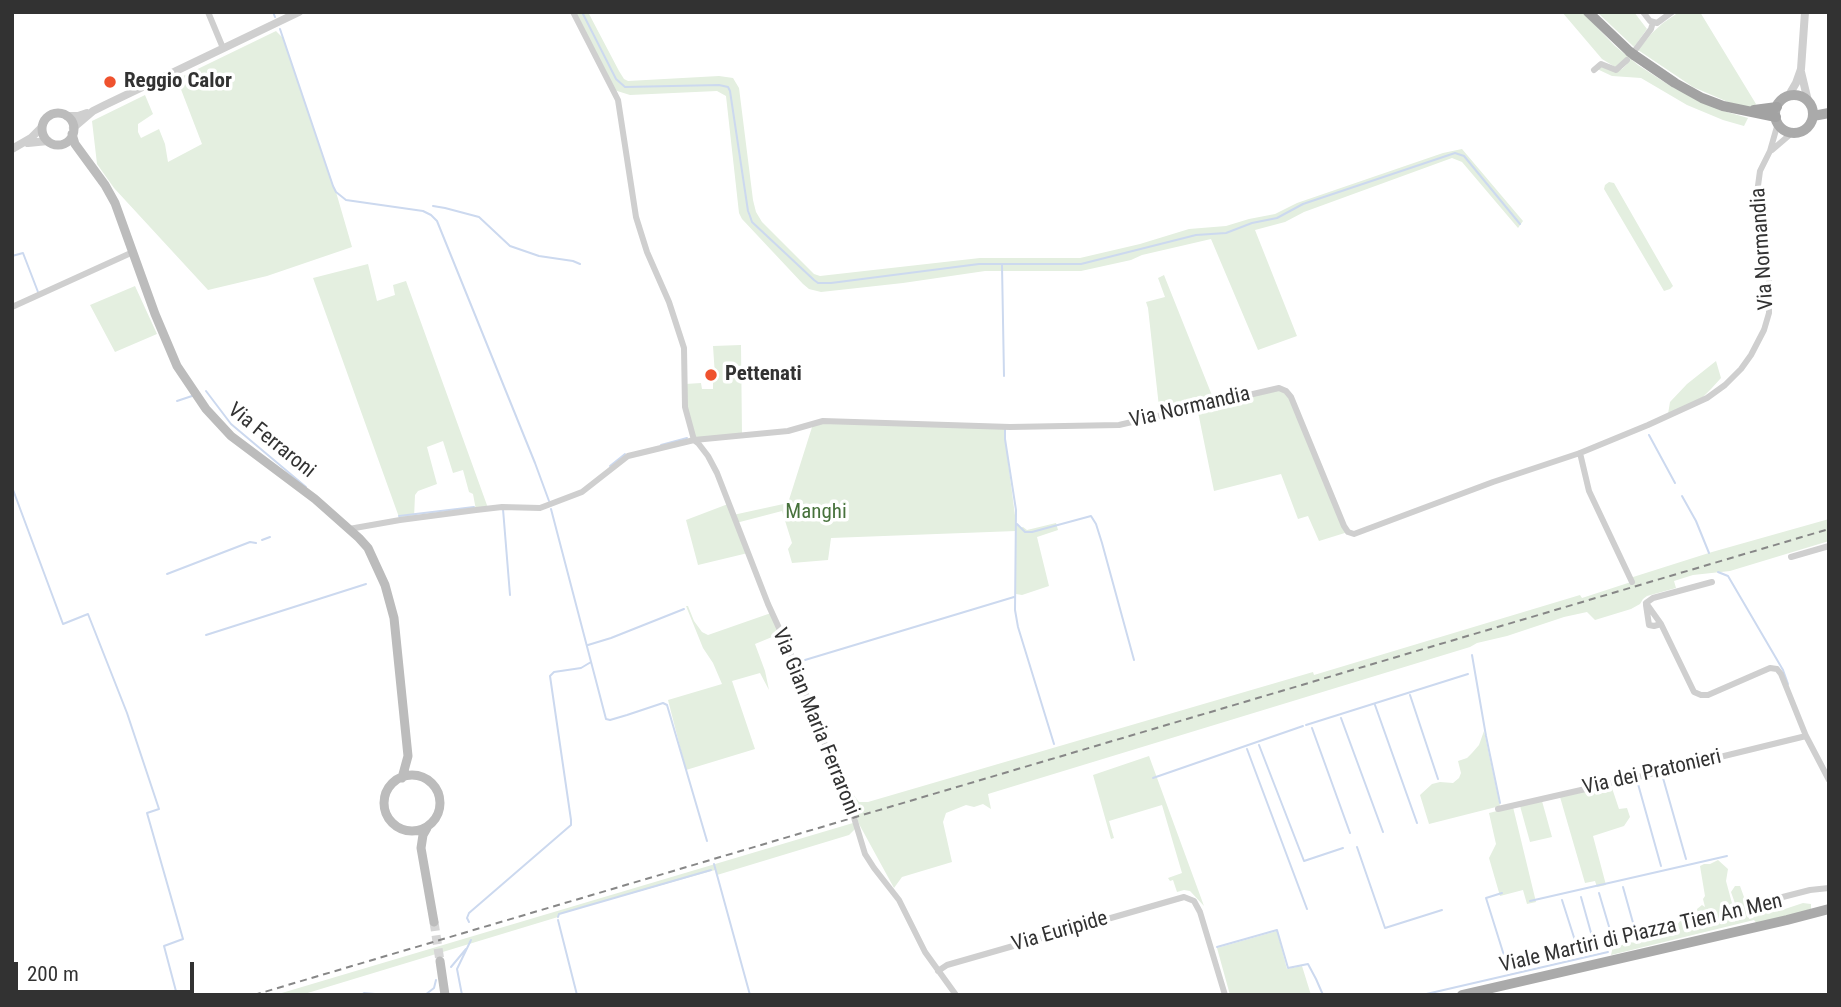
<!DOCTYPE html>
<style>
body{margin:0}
#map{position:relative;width:1841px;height:1007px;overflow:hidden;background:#fff;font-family:"Roboto Condensed",sans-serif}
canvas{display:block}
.frame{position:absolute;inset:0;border:14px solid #323232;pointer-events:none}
.scale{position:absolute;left:14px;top:962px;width:180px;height:32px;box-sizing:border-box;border:4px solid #323232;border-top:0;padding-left:9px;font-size:21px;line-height:24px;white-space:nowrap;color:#323232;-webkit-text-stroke:5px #fff;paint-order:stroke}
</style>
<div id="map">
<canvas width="1841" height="1007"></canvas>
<div class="frame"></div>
<div class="scale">200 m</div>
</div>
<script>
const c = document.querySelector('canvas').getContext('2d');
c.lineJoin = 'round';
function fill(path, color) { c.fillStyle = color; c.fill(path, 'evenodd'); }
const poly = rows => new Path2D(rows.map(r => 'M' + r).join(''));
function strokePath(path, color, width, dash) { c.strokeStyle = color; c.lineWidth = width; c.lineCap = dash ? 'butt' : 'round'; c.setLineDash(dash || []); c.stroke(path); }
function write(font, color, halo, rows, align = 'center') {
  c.font = font + ' "Roboto Condensed",sans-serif'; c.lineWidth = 7; c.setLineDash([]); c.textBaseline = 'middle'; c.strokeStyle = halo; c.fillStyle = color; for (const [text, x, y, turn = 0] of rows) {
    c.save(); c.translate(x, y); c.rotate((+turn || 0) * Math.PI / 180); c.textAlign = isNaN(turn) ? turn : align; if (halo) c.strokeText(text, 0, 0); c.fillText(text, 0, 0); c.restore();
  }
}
const green = poly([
 [575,12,588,12,619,71,624,79,628,81,719,76,733,78,739,88,753,200,756,212,762,222,814,274,820,276,980,258,1080,258,1140,244,1189,229,1226,226,1249,219,1275,214,1297,203,1443,153,1462,149,1523,221,1518,228,1462,162,1452,158,1304,212,1285,222,1255,230,1297,336,1258,350,1211,239,1142,255,1131,260,1081,271,985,271,903,283,821,292,809,289,803,284,742,219,739,213,726,96,717,91,630,95,614,90],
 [1562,12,1582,12,1615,46,1638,65,1672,87,1720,110,1748,118,1744,126,1723,120,1687,105,1641,78,1612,76,1597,69,1601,66,1616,72,1622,69,1627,64,1615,67,1602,59],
 [1597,12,1634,12,1647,29,1634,47],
 [1679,12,1700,12,1756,104,1752,109,1728,102,1693,87,1638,50,1652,33,1663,23],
 [276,31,283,38,333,186,336,192,352,247,267,276,208,290,114,188,97,164,92,121,145,95,153,114,138,124,138,132,141,138,159,129,165,144,168,162,202,144,177,79],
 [1609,182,1614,183,1673,286,1670,289,1664,291,1604,189,1605,185],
 [368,264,377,301,395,295,393,285,406,281,488,508,476,510,473,494,469,492,463,470,453,473,443,441,427,447,437,484,418,491,415,495,414,518,400,520,313,278],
 [1164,275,1215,403,1277,388,1286,391,1348,532,1319,541,1308,516,1298,519,1281,474,1214,491,1197,407,1160,416,1148,308,1146,302,1165,297,1158,278],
 [135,286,157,334,115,352,90,305],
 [741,345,742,435,694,440,689,423,685,384,701,383,702,389,713,389,713,376,715,376,713,346],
 [1716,361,1721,378,1711,389,1703,397,1668,414,1670,402,1687,384],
 [823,421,1005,426,1005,439,1016,523,1020,528,1023,527,1027,530,1056,523,1058,530,1037,537,1049,586,1022,595,1016,594,1016,531,831,538,828,560,792,563,788,549,792,543,782,511,736,523,748,553,698,565,686,520,728,504,733,515,788,503,813,424],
 [1829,519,1829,541,1730,571,1693,575,1674,581,1676,588,1647,596,1643,599,1640,604,1631,609,1595,620,1587,612,1564,617,1507,636,1477,643,1470,647,988,794,991,809,983,804,974,807,966,805,946,813,943,822,952,862,902,877,894,888,859,824,848,791,850,790,859,802,868,802,1313,672,1314,675,1580,595,1582,598,1631,582,1630,578,1712,552],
 [686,606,688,606,694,621,702,632,708,635,771,613,787,646,781,648,775,638,772,637,755,644,765,671,769,690,760,673,732,681,755,749,686,770,668,700,722,684,713,663,703,648],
 [1484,731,1500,806,1429,824,1420,795,1432,784,1440,782,1453,783,1459,778,1461,773,1458,761,1467,758,1472,753,1479,745],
 [1149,756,1204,906,1190,891,1184,890,1177,892,1173,880,1170,881,1168,878,1182,873,1162,805,1109,821,1114,838,1111,839,1093,775],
 [1611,785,1619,809,1627,808,1630,817,1624,826,1593,836,1606,885,1597,887,1595,881,1585,883,1560,797],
 [1542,801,1552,837,1530,842,1520,806],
 [1513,807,1536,902,1527,904,1523,890,1500,896,1489,858,1496,844,1489,813],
 [853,823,855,829,849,835,717,875,715,870,559,914,558,917,301,995,275,995],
 [1718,860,1728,869,1726,881,1733,907,1735,910,1737,909,1731,892,1735,886,1740,886,1748,908,1749,919,1753,918,1757,911,1765,907,1779,911,1803,903,1811,904,1811,909,1758,925,1754,920,1611,955,1613,946,1622,945,1627,942,1639,943,1657,933,1664,934,1672,932,1680,921,1691,923,1699,921,1697,909,1702,905,1705,907,1703,899,1705,896,1700,866,1704,864,1710,864],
 [1277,931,1287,969,1302,966,1311,995,1230,995,1217,948]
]);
const stream = poly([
 [273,12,275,17],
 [582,12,616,79,625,87,719,85,728,87,730,91,748,211,750,216,752,222,814,280,818,283,831,283,979,264,1081,264,1196,235,1226,233,1252,223,1277,218,1303,204,1455,153,1464,156,1520,224],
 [280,29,333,186,336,192,346,200,423,211,431,215,437,221,535,463,549,501],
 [433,206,445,208,479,217,510,246,539,256,573,261,580,264],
 [12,256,23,253,38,292],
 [1002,265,1004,376],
 [206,391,231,424,306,487],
 [177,401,192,396],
 [1005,428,1005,439,1016,510,1015,610,1018,627,1054,744],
 [1649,435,1675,483],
 [661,445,687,438],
 [610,466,625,454],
 [12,487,63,624,88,614,127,713,159,809,147,813,183,939,164,946,177,995],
 [1682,496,1696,521,1709,553],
 [503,509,510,595],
 [551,509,606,719,610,720,627,715,663,703,667,705,707,841],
 [399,516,474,507],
 [1017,524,1025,532,1032,532,1091,516,1096,524,1102,543,1134,660],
 [262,540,270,537],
 [1718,572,1728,576,1783,670,1788,684],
 [167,574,250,542,256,543],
 [206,635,366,584],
 [588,645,611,638,684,609],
 [1472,655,1486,736,1500,803],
 [795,663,1014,597],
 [1410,695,1438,779],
 [1375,705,1417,823],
 [1341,718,1383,832],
 [1306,725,1468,674],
 [1312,728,1350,833],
 [1259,745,1304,861,1343,848],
 [1247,749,1307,909],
 [1153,778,1303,726],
 [1663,778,1686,859],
 [1638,784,1661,866],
 [1357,847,1385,928,1442,910],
 [714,864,750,995],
 [1623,887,1637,937],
 [1502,893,1486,898,1507,965],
 [1599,893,1613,940],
 [1581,897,1595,947],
 [1562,900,1579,953],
 [1530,901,1727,856],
 [558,917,559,914,711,870],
 [558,920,577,995],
 [469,922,467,918,469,913,571,825,571,820,550,676,554,672,581,668,591,662],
 [1217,947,1277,930,1288,968,1308,964,1316,979,1323,995],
 [451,967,466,949],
 [361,995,364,993,386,995],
 [425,995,434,988,436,980],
 [462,995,457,969,471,940],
 [1422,995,1608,952]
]);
const secondaryTunnel = poly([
 [434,922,440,961]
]);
const minor = poly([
 [208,12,223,48],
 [573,12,618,100,636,217,647,252,669,302,684,348,685,407,694,440,698,443,708,456,717,473,768,604,790,652,827,750,845,788,865,854,874,868,899,900,925,952,956,995],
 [1643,12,1650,21,1657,23,1672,12],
 [1636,49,1651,29,1653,22],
 [1594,70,1601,64,1616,70,1627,60],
 [1772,150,1793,132],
 [12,307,133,252],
 [1580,453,1589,491,1632,582],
 [349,529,400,520,476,510,502,507,540,508,582,492,628,456,694,440,788,431,823,421,1010,427,1119,425,1279,388,1286,391,1291,397,1344,526,1348,532,1354,534,1493,482,1580,453,1648,425,1707,398,1725,385,1741,369,1751,355,1764,330,1769,313,1769,277,1760,230,1757,193,1760,171,1770,151,1778,123],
 [1791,557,1829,546],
 [1712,582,1653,598,1646,603,1661,624,1694,692,1701,695,1708,695,1770,668,1777,669,1781,674,1806,736,1829,780],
 [1646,605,1649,625,1654,626,1661,624],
 [1498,809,1638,777,1806,736],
 [1771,900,1810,890,1829,888],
 [938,971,947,965,1184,897,1194,901,1200,912,1225,995]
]);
const tertiary = poly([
 [1801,72,1808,101],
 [1789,95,1796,83,1801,69,1805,12],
 [67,116,78,116,87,113],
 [73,128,93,111,105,105,299,12],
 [28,143,48,141],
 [12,149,31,138,42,127]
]);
const secondary = poly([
 '42 129a16 16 0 1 1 32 0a16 16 0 1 1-32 0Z',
 [72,134,75,144,105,185,115,203,155,314,177,366,206,409,231,436,315,499,359,538,368,548,385,585,394,618,408,756,402,778],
 '384 803a28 28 0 1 1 56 0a28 28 0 1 1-56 0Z',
 [427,828,423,835,421,848,434,922],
 [440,961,445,995]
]);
const primary = poly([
 '1775 114a19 19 0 1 1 38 0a19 19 0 1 1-38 0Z',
 [1813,116,1829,113],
 [1462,995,1787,920,1829,909]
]);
const trunk = poly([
 [1588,12,1630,52],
 [1634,55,1675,83,1702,98,1723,106,1776,117],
 [1754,110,1777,107]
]);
const rail = poly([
 [254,995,1829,529]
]);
const trunkBridge = poly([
 [1630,52,1634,55]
]);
const markers = [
 [110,82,7,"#ef522e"],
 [711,375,7,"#ef522e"]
];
const poiNames = [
 ["Reggio Calor",124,82],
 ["Pettenati",725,375]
];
const streetNames = [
 ["Via Normandia",1763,249,-94],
 ["Via Normandia",1190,408,-13],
 ["Via Ferraroni",271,441,39],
 ["Via Gian Maria Ferraroni",815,722,68],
 ["Via dei Pratonieri",1652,773,-13],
 ["Via Euripide",1060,932,-16],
 ["Viale Martiri di Piazza Tien An Men",1641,934,-13]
];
const parkNames = [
 ["Manghi",816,513]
];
fill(green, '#e4efe0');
strokePath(stream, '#ccd9ef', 2);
strokePath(secondaryTunnel, '#d6d6d6', 9, [9, 4.5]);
strokePath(minor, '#cfcfcf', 6);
strokePath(tertiary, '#cfcfcf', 8);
strokePath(secondary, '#bcbcbc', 9);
strokePath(primary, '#aaa', 10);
strokePath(trunk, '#a2a2a2', 10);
strokePath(rail, '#878787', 2, [7, 5]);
strokePath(trunkBridge, '#a2a2a2', 10);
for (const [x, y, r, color] of markers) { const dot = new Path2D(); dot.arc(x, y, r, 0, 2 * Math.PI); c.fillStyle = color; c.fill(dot); strokePath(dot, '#fff', 2.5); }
write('bold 21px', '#323232', '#fff', poiNames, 'left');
write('21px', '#323232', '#fff', streetNames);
write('21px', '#47723c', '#fff', parkNames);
</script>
